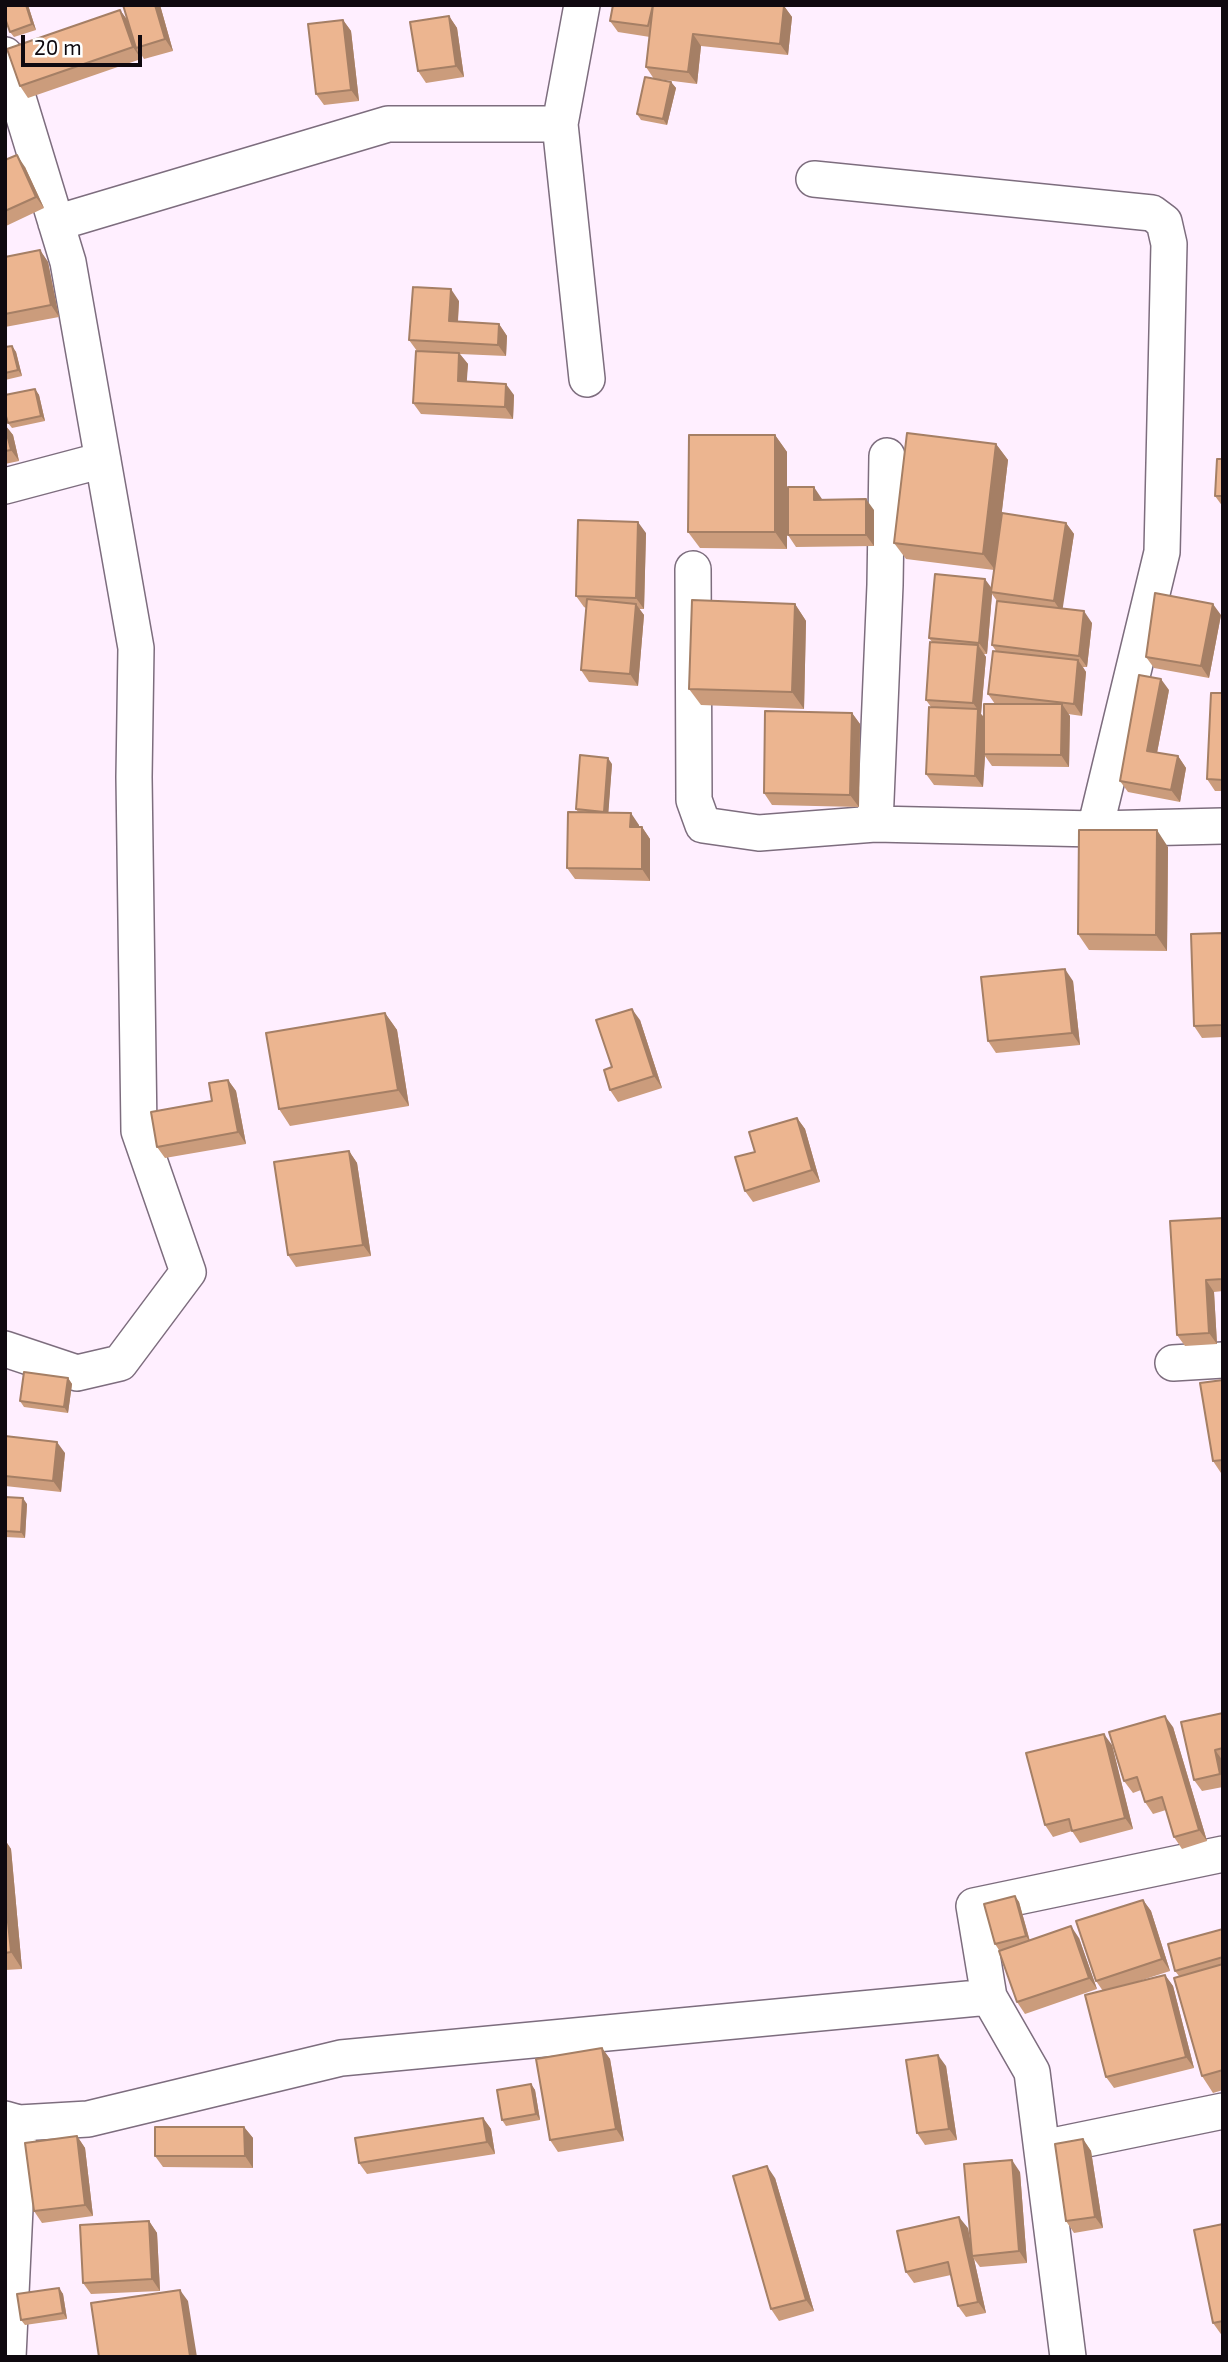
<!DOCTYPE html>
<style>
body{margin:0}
#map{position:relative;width:1228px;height:2362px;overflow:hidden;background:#ffefff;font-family:"Exo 2",sans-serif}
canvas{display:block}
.frame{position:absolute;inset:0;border:7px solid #0f090f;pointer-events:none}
.scale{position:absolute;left:21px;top:35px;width:121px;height:32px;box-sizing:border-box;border:4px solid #0f090f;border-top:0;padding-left:9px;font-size:21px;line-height:24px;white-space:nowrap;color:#0f090f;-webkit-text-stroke:5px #fff;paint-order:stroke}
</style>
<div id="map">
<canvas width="1228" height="2362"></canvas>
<div class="frame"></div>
<div class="scale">20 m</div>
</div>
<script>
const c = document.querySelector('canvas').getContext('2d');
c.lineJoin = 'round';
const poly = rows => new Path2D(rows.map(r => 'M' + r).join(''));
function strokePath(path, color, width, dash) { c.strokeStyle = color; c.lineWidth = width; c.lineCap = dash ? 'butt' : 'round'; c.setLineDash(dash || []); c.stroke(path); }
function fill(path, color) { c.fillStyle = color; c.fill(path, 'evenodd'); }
const minor = poly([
 [582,5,560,124,587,379],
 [5,55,68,262,136,648,134,777,139,1131,188,1272,120,1363,77,1373,5,1349],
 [814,179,1152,213,1164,222,1169,244,1162,552,1095,829],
 [56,223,388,124,560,124],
 [5,486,103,460],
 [693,569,694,800,703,825,759,833,875,824,1095,829,1223,826],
 [875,824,885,585,887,456],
 [1173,1363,1223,1360],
 [989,1997,974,1906,1223,1854],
 [5,2119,19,2123,88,2119,341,2058,989,1997,1032,2072,1068,2357],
 [1043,2148,1223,2111],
 [8,2357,19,2123]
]);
const wall = poly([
 [5,5,28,5,36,30,14,37,10,32],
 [160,5,173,51,144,59,139,51,141,59,28,98,20,86,120,10,128,21],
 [784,6,792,17,788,55,701,46,697,84,657,79,671,82,676,88,667,125,641,120,637,114,654,79,646,67,650,37,618,32,610,21],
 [449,16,457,28,464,77,426,83,418,71],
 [343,20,351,31,359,101,324,105,316,94],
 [5,160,25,167,44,208,6,226,5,224],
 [40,250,48,262,59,317,5,327,5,257],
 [459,301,458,322,499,324,507,336,506,356,460,354,468,364,466,382,514,395,513,419,421,414,413,403,417,351,409,340],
 [12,346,16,352,22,376,5,380,5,347],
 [35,389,39,395,45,421,12,428,8,423],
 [5,425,13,435,19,461,5,464],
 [775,435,787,452,787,549,700,548,688,532],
 [996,444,1008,460,999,534,1066,523,1074,534,1062,608,1092,623,1087,667,1083,667,1086,672,1082,716,1068,714,1070,716,1069,767,992,766,985,756,983,787,934,785,926,774,931,707,926,700,932,642,929,638,991,588,994,570,906,559,894,543],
 [992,594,997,601,992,645,996,651,988,694,995,704,984,717,981,714,986,657,984,654,987,654],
 [1223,459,1223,507,1215,496],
 [822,499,874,510,874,546,796,547,788,535],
 [646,533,644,609,639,609,644,615,638,686,589,682,581,670,586,608,584,607,576,596],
 [795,604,806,621,804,709,701,705,689,689],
 [1221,615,1209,678,1154,668,1146,657],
 [1169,690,1157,753,1178,756,1186,768,1180,802,1128,792,1120,781],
 [1223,693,1223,791,1215,791,1207,779],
 [852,713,860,724,859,807,772,805,764,793],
 [612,764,608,813,639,825,639,827,642,827,650,839,650,881,575,879,567,868,578,812,576,809],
 [1168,847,1167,951,1089,950,1078,934],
 [1223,933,1223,1037,1202,1038,1194,1026],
 [1073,981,1080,1045,996,1053,988,1041],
 [385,1013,397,1030,409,1106,290,1126,279,1109],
 [640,1020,662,1088,618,1102,610,1090,612,1067],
 [228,1080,236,1091,246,1144,165,1158,157,1147,212,1101],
 [797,1118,805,1129,820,1182,753,1202,745,1191,755,1152],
 [349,1151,357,1163,371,1256,296,1267,288,1255],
 [1223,1218,1223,1291,1214,1292,1217,1344,1185,1346,1177,1335],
 [68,1378,72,1384,68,1413,24,1407,20,1401],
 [1223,1380,1223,1473,1221,1473,1213,1461],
 [5,1436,65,1453,61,1492,5,1486],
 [5,1497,27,1504,25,1538,5,1537],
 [1223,1713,1223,1787,1202,1791,1194,1780],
 [1173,1727,1207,1841,1182,1849,1174,1837,1166,1810,1153,1814,1145,1802,1141,1790,1133,1793,1124,1781],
 [1112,1745,1133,1829,1080,1843,1072,1831,1053,1837,1045,1825],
 [5,1840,11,1849,22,1969,5,1970],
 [1015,1896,1019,1902,1030,1941,1079,1938,1097,1989,1025,2014,1017,2002,1010,1948,999,1950,995,1944],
 [1143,1900,1151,1911,1170,1971,1136,1982,1165,1975,1173,1986,1194,2068,1114,2088,1106,2077,1103,1991,1096,1981],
 [1223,1929,1223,2090,1213,2093,1202,2076,1179,1976,1175,1971],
 [602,2048,610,2059,624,2141,558,2152,550,2140],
 [946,2066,957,2140,925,2145,917,2133],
 [531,2084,535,2090,540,2120,506,2126,502,2120],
 [483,2118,491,2129,495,2154,367,2174,359,2163],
 [244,2127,253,2138,253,2168,163,2167,155,2156],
 [77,2136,85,2148,93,2216,42,2223,34,2211],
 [1083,2139,1091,2151,1103,2228,1074,2233,1066,2221],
 [1020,2172,1027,2263,980,2267,974,2259,986,2313,966,2317,958,2306,951,2275,914,2283,906,2272,968,2228,970,2242],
 [775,2178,814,2311,779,2321,771,2309],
 [149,2221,157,2233,160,2291,91,2294,83,2283],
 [1223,2224,1223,2337,1213,2323],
 [59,2288,63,2294,67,2319,25,2325,21,2320]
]);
const shadedWall = poly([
 [26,5,28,5,36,30,32,24],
 [155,5,160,5,173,51,165,39],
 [784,6,792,17,788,55,780,44],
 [120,10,128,21,136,48,141,59,133,47],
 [449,16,457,28,464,77,456,66],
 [343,20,351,31,359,101,351,90],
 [693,34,701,46,697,84,688,72],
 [671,82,676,88,667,125,663,119],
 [17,155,25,167,44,208,36,197],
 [40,250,48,262,59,317,51,305],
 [451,289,459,301,457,333,449,321],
 [499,324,507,336,506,356,498,345],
 [12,346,16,352,22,376,18,370],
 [459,353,468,364,466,393,458,381],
 [506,384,514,395,513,419,505,407],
 [35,389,39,395,45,421,41,416],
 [5,425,13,435,19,461,11,450],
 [775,435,787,452,787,549,775,532],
 [996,444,1008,460,995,570,983,554],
 [814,487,822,499,822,511,814,500],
 [866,499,874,510,874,546,866,535],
 [638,522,646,533,644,609,636,598],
 [1066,523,1074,534,1062,613,1054,601],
 [985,579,993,590,991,592,992,594,987,654,979,643],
 [636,604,644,615,638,686,630,674],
 [795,604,806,621,804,709,792,692],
 [1213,604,1221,615,1209,678,1201,666],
 [1084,611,1092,623,1087,667,1079,656],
 [978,645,986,657,981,714,987,721,984,754,985,756,983,787,975,776,978,710,973,703],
 [1078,660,1086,672,1082,716,1074,704],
 [1161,679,1169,690,1155,763,1147,751],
 [1062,704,1070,716,1069,767,1061,755],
 [852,713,860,724,859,807,850,795],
 [1178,756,1186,768,1180,802,1171,790],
 [608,758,612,764,608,818,604,812],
 [631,813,639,825,639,838,630,827],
 [642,827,650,839,650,881,642,869],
 [1157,830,1168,847,1167,951,1156,935],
 [1065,969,1073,981,1080,1045,1072,1033],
 [632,1009,640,1020,662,1088,654,1076],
 [385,1013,397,1030,409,1106,398,1090],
 [228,1080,236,1091,246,1144,238,1132],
 [797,1118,805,1129,820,1182,812,1170],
 [349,1151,357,1163,371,1256,363,1245],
 [1206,1280,1214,1292,1217,1344,1209,1333],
 [68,1378,72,1384,68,1413,64,1407],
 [57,1442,65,1453,61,1492,53,1481],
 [23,1498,27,1504,25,1538,21,1532],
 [1165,1716,1173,1727,1207,1841,1199,1830],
 [1104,1734,1112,1745,1133,1829,1125,1818],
 [1215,1750,1223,1761,1223,1778,1220,1774],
 [5,1840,11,1849,22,1969,11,1952,5,1893],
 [1015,1896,1019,1902,1030,1942,1026,1936],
 [1143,1900,1151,1911,1170,1971,1162,1959],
 [1071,1926,1079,1938,1097,1989,1089,1978],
 [1165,1975,1173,1986,1194,2068,1186,2057],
 [602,2048,610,2059,624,2141,616,2129],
 [938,2055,946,2066,957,2140,949,2129],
 [531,2084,535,2090,540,2120,536,2114],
 [483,2118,491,2129,495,2154,487,2142],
 [244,2127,253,2138,253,2168,245,2156],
 [77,2136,85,2148,93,2216,85,2205],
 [1083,2139,1091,2151,1103,2228,1095,2217],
 [1012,2160,1020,2172,1027,2263,1019,2251],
 [767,2166,775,2178,814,2311,806,2300],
 [959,2217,968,2228,973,2255,972,2256,974,2259,986,2313,978,2302],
 [149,2221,157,2233,160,2291,152,2279],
 [59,2288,63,2294,67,2319,63,2313],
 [180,2290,188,2301,197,2357,190,2356]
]);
const building = poly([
 [5,5,26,5,32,24,10,32,5,18,5,5],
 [123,5,155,5,165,39,136,48,123,5],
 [613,5,784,6,780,44,693,34,688,72,646,67,653,5,648,26,610,21,613,5],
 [120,10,133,47,20,86,7,49,120,10],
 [449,16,456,66,418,71,410,22,449,16],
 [343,20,351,90,316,94,308,24,343,20],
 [645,77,671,82,663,119,637,114,645,77],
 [17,155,36,197,5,211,5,160,17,155],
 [40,250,51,305,5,314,5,257,40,250],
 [413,287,451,289,449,321,499,324,498,345,409,340,413,287],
 [12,346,18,370,5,373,5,347,12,346],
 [416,351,459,353,458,381,506,384,505,407,413,403,416,351],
 [35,389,41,416,8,423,5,413,5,395,35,389],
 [5,426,11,450,5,451,5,426],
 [907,433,996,444,983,554,894,543,907,433],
 [689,435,775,435,775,532,688,532,689,435],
 [1217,459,1223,459,1223,496,1215,496,1217,459],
 [788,487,814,487,814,500,866,499,866,535,788,535,788,487],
 [1002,513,1066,523,1054,601,991,592,1002,513],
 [578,520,638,522,636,598,576,596,578,520],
 [935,574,985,579,979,643,929,638,935,574],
 [1155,593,1213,604,1201,666,1146,657,1155,593],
 [587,599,636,604,630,674,581,670,587,599],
 [692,600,795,604,792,692,689,689,692,600],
 [997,601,1084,611,1079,656,992,645,997,601],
 [930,642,978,645,973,703,926,700,930,642],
 [993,651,1078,660,1074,704,988,694,993,651],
 [1139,675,1161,679,1147,751,1178,756,1171,790,1120,781,1139,675],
 [1211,693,1223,693,1223,780,1207,779,1211,693],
 [984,704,1062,704,1061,755,984,754,984,704],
 [929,707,978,709,975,776,926,774,929,707],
 [765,711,852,713,850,795,764,793,765,711],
 [580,755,608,758,604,812,576,809,580,755],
 [568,812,631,813,630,827,642,827,642,869,567,868,568,812],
 [1079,830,1157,830,1156,935,1078,934,1079,830],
 [1223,933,1223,1025,1194,1026,1191,934,1223,933],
 [1065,969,1072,1033,988,1041,981,977,1065,969],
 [632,1009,654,1076,610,1090,604,1070,612,1067,596,1020,632,1009],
 [385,1013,398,1090,279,1109,266,1033,385,1013],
 [228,1080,238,1132,157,1147,151,1112,212,1101,209,1083,228,1080],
 [797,1118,812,1170,745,1191,735,1157,755,1152,749,1132,797,1118],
 [349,1151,363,1245,288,1255,274,1162,349,1151],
 [1223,1218,1223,1279,1206,1280,1209,1333,1177,1335,1170,1221,1223,1218],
 [24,1372,68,1378,64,1407,20,1401,24,1372],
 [1223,1380,1223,1460,1213,1461,1200,1383,1223,1380],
 [5,1436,57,1442,53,1481,5,1476,5,1436],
 [5,1497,23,1498,21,1532,5,1531,5,1497],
 [1223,1713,1223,1748,1215,1750,1220,1774,1194,1780,1181,1722,1223,1713],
 [1165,1716,1199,1830,1174,1837,1162,1797,1145,1802,1137,1777,1124,1781,1109,1732,1165,1716],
 [1104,1734,1125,1818,1072,1831,1069,1819,1045,1825,1026,1753,1104,1734],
 [5,1893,11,1952,5,1953,5,1893],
 [1015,1896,1026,1936,995,1944,984,1904,1015,1896],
 [1143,1900,1162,1959,1096,1981,1076,1921,1143,1900],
 [1071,1926,1089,1978,1017,2002,999,1951,1071,1926],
 [1223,1929,1223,1957,1175,1971,1168,1944,1223,1929],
 [1223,1964,1223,2070,1202,2076,1174,1978,1223,1964],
 [1165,1975,1186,2057,1106,2077,1085,1995,1165,1975],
 [602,2048,616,2129,550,2140,536,2059,602,2048],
 [938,2055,949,2129,917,2133,906,2060,938,2055],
 [531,2084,536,2114,502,2120,497,2090,531,2084],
 [483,2118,487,2142,359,2163,355,2138,483,2118],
 [155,2127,244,2127,245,2156,155,2156,155,2127],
 [77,2136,85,2205,34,2211,25,2143,77,2136],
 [1083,2139,1095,2217,1066,2221,1055,2144,1083,2139],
 [1012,2160,1019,2251,972,2256,964,2164,1012,2160],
 [767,2166,806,2300,771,2309,733,2176,767,2166],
 [959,2217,978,2302,958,2306,948,2262,906,2272,897,2231,959,2217],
 [149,2221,152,2279,83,2283,80,2225,149,2221],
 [1223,2224,1223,2321,1213,2323,1194,2230,1223,2224],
 [59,2288,63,2313,21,2320,17,2294,59,2288],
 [180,2290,190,2356,99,2357,91,2303,180,2290]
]);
strokePath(minor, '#7d6d7e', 38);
strokePath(minor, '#fff', 35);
fill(wall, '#cb9c7c');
fill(shadedWall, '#a57f65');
fill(building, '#ecb590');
strokePath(building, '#a57f65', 2);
</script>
